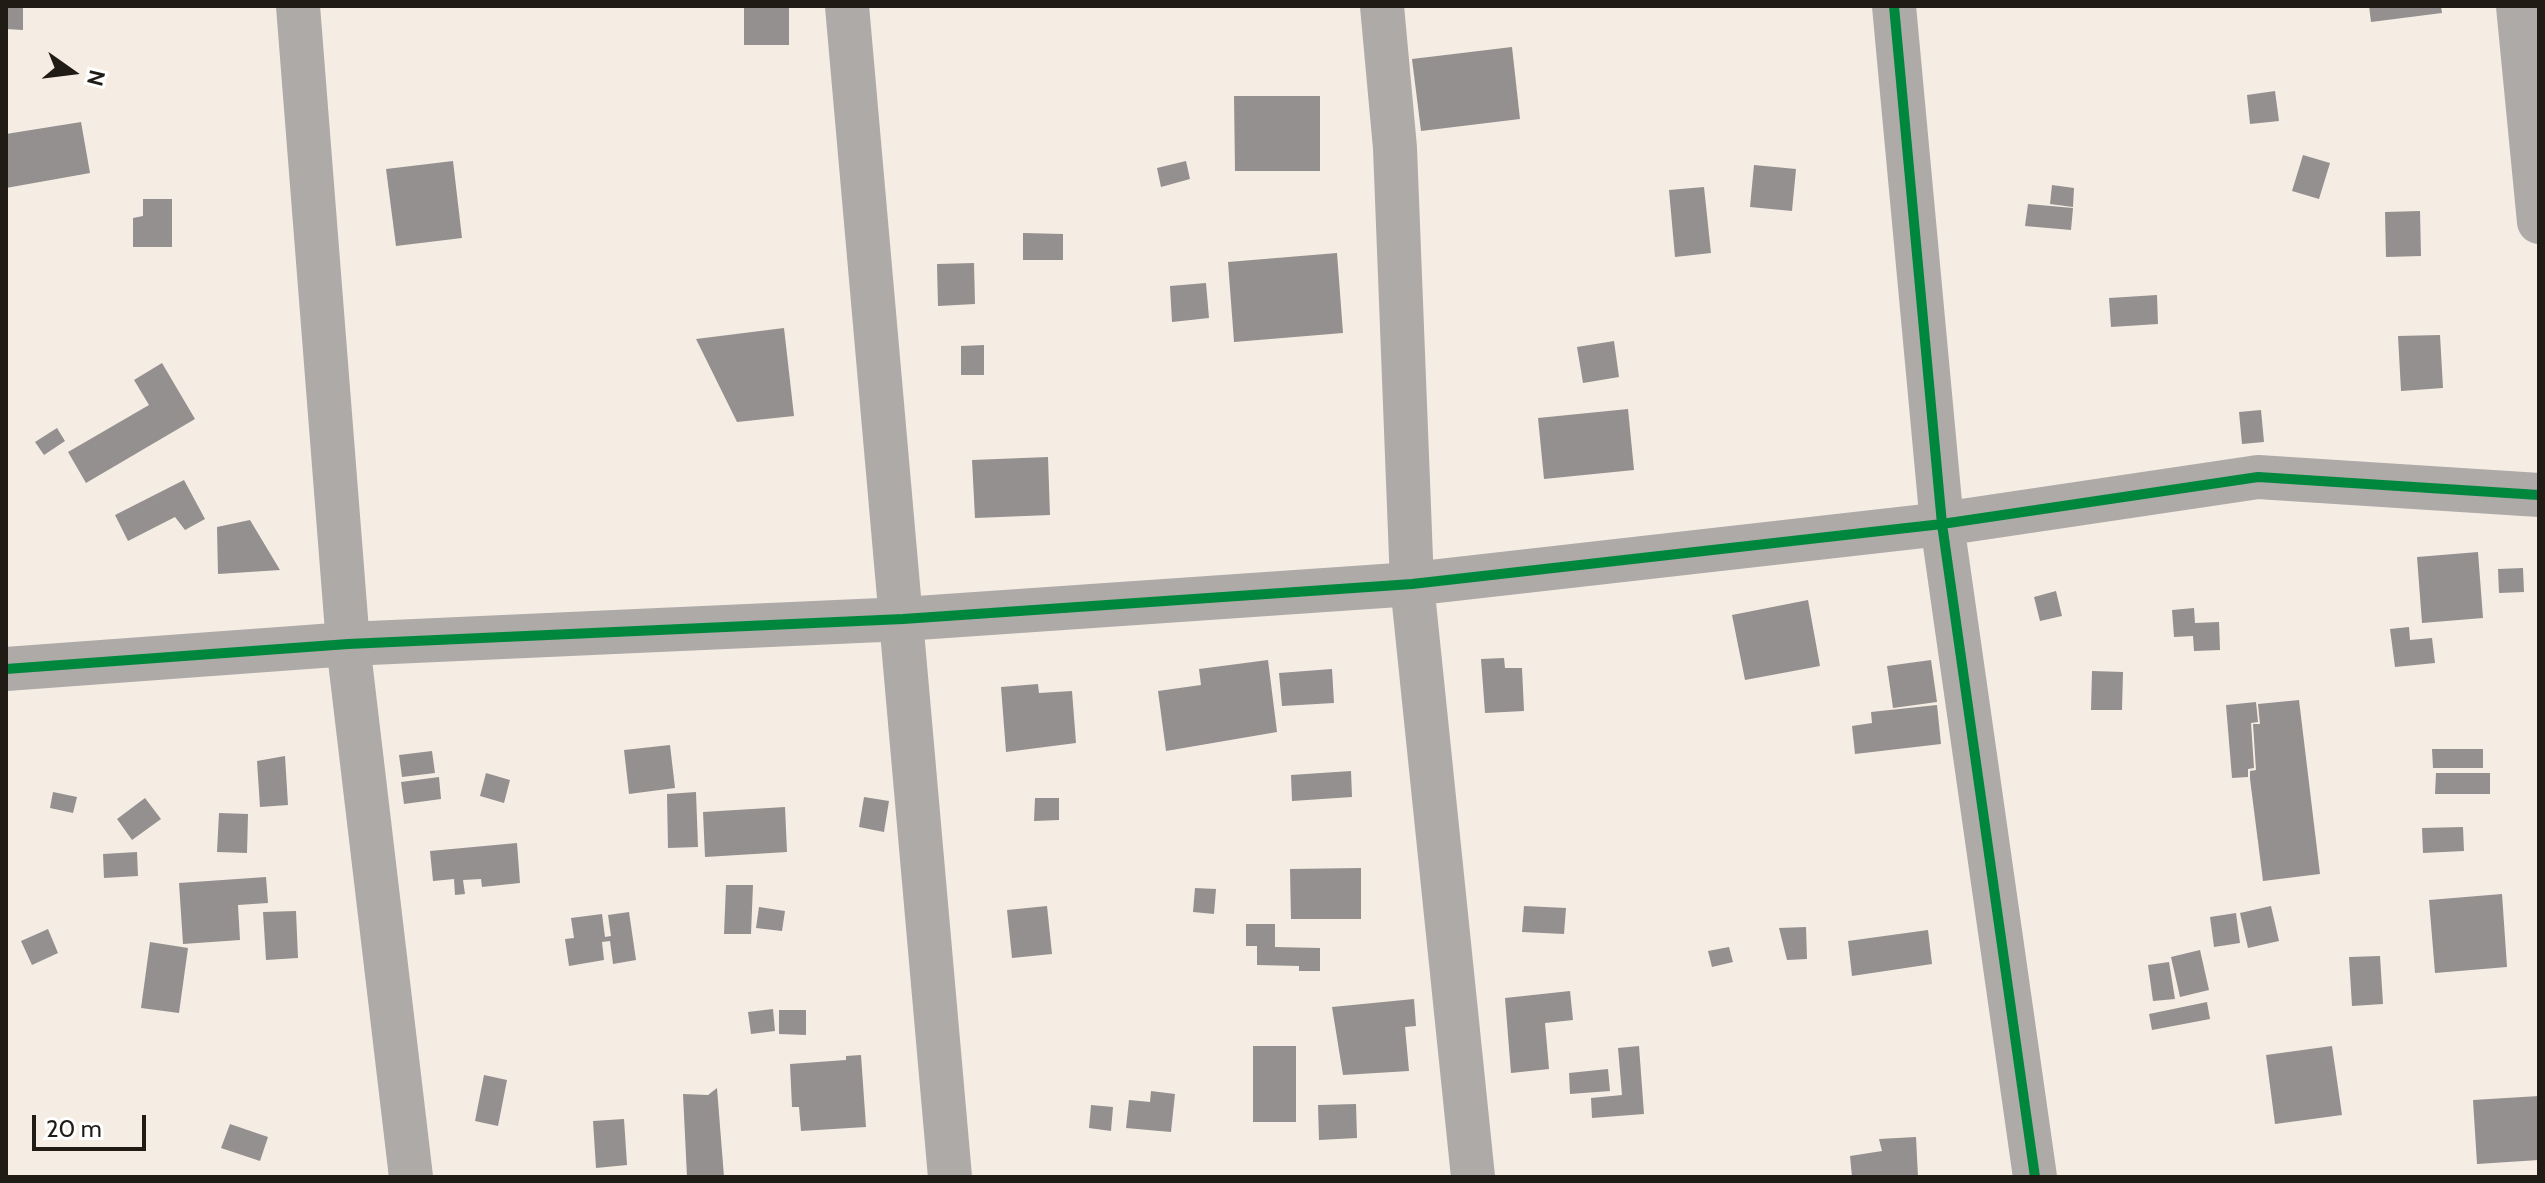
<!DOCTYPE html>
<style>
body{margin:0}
#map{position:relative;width:2545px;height:1183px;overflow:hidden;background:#f5ece4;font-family:Cabin,sans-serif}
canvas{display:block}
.frame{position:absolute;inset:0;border:8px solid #211b16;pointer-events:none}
.north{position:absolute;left:32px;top:32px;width:80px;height:80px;-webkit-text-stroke:6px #fff;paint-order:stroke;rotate:104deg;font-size:22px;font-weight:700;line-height:32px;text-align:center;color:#211b16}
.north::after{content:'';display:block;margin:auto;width:28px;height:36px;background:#211b16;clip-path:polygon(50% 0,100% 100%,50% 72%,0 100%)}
.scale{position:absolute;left:32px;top:1115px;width:114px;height:36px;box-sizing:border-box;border:4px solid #211b16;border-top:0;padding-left:10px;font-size:24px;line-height:28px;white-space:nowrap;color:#211b16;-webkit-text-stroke:6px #fff;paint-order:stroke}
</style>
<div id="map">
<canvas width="2545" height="1183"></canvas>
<div class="frame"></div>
<div class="north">N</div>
<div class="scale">20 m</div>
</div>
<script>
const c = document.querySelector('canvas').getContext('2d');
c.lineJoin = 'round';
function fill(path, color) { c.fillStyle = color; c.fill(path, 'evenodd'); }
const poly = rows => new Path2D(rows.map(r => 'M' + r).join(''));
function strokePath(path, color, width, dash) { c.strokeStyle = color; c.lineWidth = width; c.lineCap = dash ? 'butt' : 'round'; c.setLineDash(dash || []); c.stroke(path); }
const building = poly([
 [6,6,23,6,23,30,6,29],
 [744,6,789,6,789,45,744,45],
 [2369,6,2441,6,2442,13,2371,22],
 [1512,47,1520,119,1421,131,1412,59],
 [2275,91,2279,121,2250,124,2247,95],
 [1234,96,1320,96,1320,171,1235,171],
 [81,122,90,173,6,188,6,134],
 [2303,155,2330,163,2319,199,2292,191],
 [453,161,462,238,396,246,386,169],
 [1186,161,1190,179,1161,187,1157,168],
 [1754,165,1796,169,1792,211,1750,207],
 [2052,185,2074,188,2073,207,2050,204],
 [1704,187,1711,253,1675,257,1669,190],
 [143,199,172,199,172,247,133,247,133,218,143,216],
 [2028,204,2073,208,2071,230,2025,226],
 [2420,211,2421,256,2386,257,2385,212],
 [1023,233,1063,234,1063,260,1023,260],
 [1337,253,1343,333,1234,342,1228,262],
 [974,263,975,304,938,306,937,264],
 [1206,283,1209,318,1172,322,1170,286],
 [2157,295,2158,324,2111,327,2109,298],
 [784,328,794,416,737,422,696,339],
 [2440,335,2443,388,2401,391,2398,336],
 [1614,341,1619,377,1583,383,1577,347],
 [984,345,984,375,961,375,961,346],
 [162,363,195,419,86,483,68,452,149,405,134,380],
 [1628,409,1634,470,1544,479,1538,418],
 [2261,410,2264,442,2242,444,2239,412],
 [57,428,65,441,44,455,35,442],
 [1048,457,1050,515,975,518,972,460],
 [184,480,205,519,185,530,175,517,128,541,115,515],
 [250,520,280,570,218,574,217,527],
 [2478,552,2483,618,2422,623,2417,557],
 [2523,568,2524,592,2499,593,2498,569],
 [2056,591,2062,616,2040,621,2034,597],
 [1808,600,1820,666,1745,680,1732,615],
 [2194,608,2195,623,2219,622,2220,650,2194,651,2193,636,2174,637,2172,610],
 [2409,627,2410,640,2432,638,2435,663,2395,667,2390,629],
 [1504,658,1505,668,1522,668,1524,711,1485,713,1481,659],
 [1268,660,1277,732,1166,751,1158,691,1201,685,1199,669],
 [1931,660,1937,702,1893,708,1887,666],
 [1332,669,1334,703,1282,706,1279,673],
 [2092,671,2123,672,2122,710,2091,710],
 [1038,684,1039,693,1072,691,1076,743,1006,752,1001,687],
 [2299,700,2320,874,2263,881,2250,779,2250,771,2256,770,2253,724,2260,724,2258,704],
 [2256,702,2258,722,2251,723,2254,768,2248,769,2248,777,2232,778,2226,705],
 [1937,705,1941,744,1855,754,1852,726,1872,723,1871,712],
 [670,745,675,788,629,794,624,750],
 [2432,749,2483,749,2483,768,2433,768],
 [432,751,435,773,402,777,399,755],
 [285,756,288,805,260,807,257,761],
 [1351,771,1352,797,1292,801,1291,775],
 [486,773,510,780,504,803,480,796],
 [2436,773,2490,773,2490,794,2435,794],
 [439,777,441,799,404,804,401,782],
 [53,792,77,797,73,813,50,808],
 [696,792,698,847,668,848,667,794],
 [864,797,889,801,884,832,859,827],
 [145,798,161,819,132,840,117,819],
 [1035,798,1059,798,1059,820,1034,821],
 [785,807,787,852,705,857,703,812],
 [219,813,248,814,247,853,217,852],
 [2463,827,2464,851,2423,853,2422,828],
 [517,843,520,883,482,887,481,879,463,880,465,894,455,895,454,879,433,881,430,851],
 [137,852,138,876,104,878,103,854],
 [1361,868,1361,919,1291,919,1290,869],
 [266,877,268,903,238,905,240,940,183,944,179,883],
 [726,885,753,885,751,934,724,934],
 [1195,888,1216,889,1214,914,1193,912],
 [2502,894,2507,967,2435,973,2429,900],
 [1047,906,1052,954,1012,958,1007,910],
 [1524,906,1566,908,1564,934,1522,932],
 [2271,906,2279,941,2248,948,2240,913],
 [759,907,785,911,782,931,756,928],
 [296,911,298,958,266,960,263,912],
 [629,912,636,960,613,964,610,941,602,942,604,960,569,966,565,939,574,938,571,918,602,914,605,937,611,936,608,915],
 [2236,913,2240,943,2214,947,2210,917],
 [1246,924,1275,924,1275,947,1320,948,1320,971,1299,971,1299,966,1257,965,1257,946,1246,946],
 [1806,927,1807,959,1787,960,1779,928],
 [48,929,58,953,32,965,21,941],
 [1928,930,1932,964,1852,976,1848,941],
 [150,942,188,948,179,1013,141,1008],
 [1729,947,1733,962,1712,967,1708,951],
 [2200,950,2209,990,2180,997,2171,957],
 [2380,956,2383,1004,2352,1006,2349,957],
 [2169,962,2175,999,2153,1001,2148,965],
 [1570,991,1573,1020,1545,1023,1549,1069,1511,1073,1505,998],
 [1414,999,1416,1026,1405,1027,1409,1071,1343,1075,1332,1007],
 [2207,1002,2210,1019,2152,1030,2149,1014],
 [773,1009,775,1031,751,1034,748,1012],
 [779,1010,806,1010,806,1035,779,1034],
 [1253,1046,1296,1046,1296,1122,1253,1122],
 [1639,1046,1644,1114,1592,1118,1591,1098,1622,1095,1618,1048],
 [2332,1046,2342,1115,2275,1124,2266,1055],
 [861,1055,866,1127,801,1131,799,1107,792,1107,790,1064,846,1060,846,1056],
 [1608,1069,1610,1091,1570,1094,1569,1073],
 [484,1075,507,1080,498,1126,475,1121],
 [717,1088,724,1177,687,1177,683,1094,708,1095],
 [1151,1091,1175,1094,1171,1132,1126,1128,1129,1100,1150,1102],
 [2539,1096,2539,1160,2477,1164,2473,1100],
 [1356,1104,1357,1138,1319,1140,1318,1105],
 [1091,1105,1113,1107,1111,1131,1089,1128],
 [624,1119,627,1165,596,1168,593,1121],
 [230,1124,268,1137,260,1161,221,1148],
 [1916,1137,1918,1177,1852,1177,1850,1156,1882,1151,1879,1139]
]);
const minor = poly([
 [298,6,348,644,411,1177],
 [847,6,950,1177],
 [1382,6,1395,148,1412,584,1473,1177],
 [1894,6,1942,524,2035,1177],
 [2518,6,2539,222],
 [6,669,348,644,903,619,1412,584,1942,524,2258,477,2539,495]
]);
const cycleway = poly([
 [1894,6,1942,524,2035,1177],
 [6,669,348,644,903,619,1412,584,1942,524,2258,477,2539,495]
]);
fill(building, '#94908f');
strokePath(minor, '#aeaaa8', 44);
strokePath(cycleway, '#00873e', 10);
</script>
